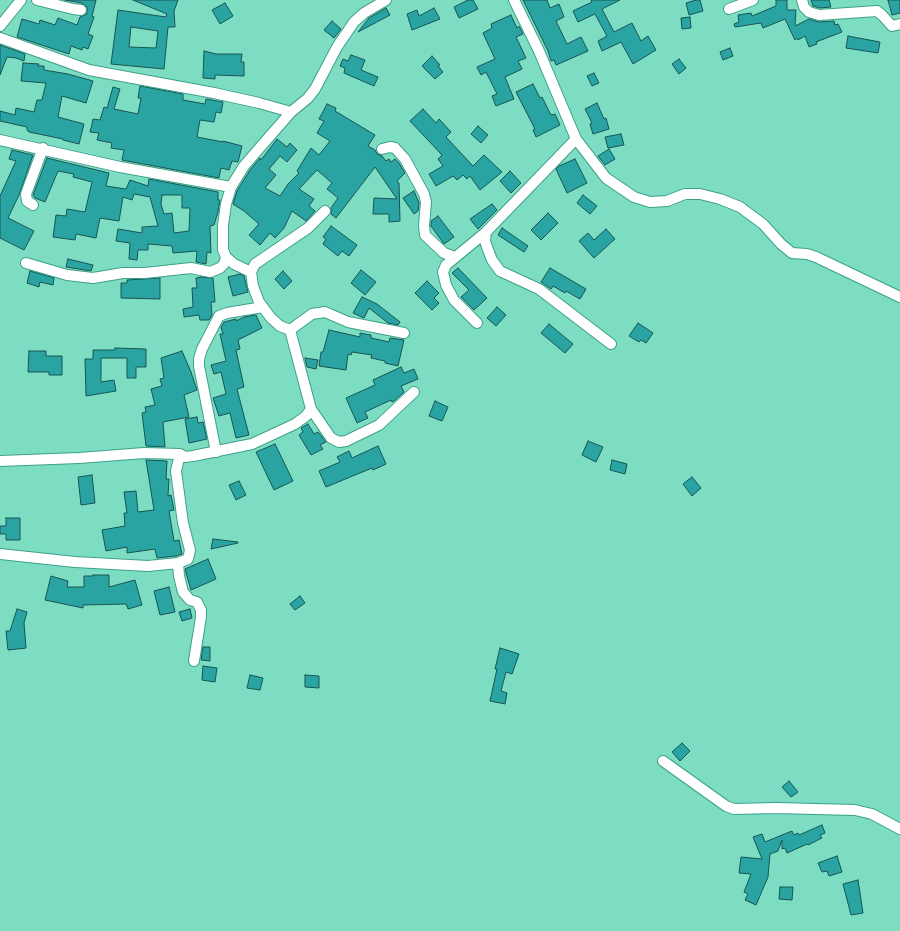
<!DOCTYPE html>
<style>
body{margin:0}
canvas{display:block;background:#7cddc2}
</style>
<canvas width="900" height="931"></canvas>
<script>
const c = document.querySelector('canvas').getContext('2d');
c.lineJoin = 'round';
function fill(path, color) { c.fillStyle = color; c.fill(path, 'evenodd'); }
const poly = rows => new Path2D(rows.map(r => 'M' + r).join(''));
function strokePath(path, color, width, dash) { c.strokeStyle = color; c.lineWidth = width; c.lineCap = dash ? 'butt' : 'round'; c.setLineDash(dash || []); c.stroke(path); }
const building = poly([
 [65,0,96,0,92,16,94,17,88,34,93,36,88,49,83,47,82,50,71,46,69,54,17,37,22,19,39,24,40,20,55,25,58,18,77,25,80,17,87,14,87,7,82,3,65,0],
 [133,0,178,0,174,11,175,27,168,27,164,69,111,64,118,10,166,17,167,14,133,0],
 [131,27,158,31,156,48,129,47,131,27],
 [468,0,473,0,478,9,459,18,454,7,468,0],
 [523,0,547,0,550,8,559,4,564,17,556,21,567,44,581,37,588,51,556,65,554,60,551,61,548,51,523,0],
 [591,0,620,0,602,9,614,32,632,23,641,41,648,36,656,50,633,64,621,42,602,51,598,41,607,36,595,14,578,22,573,11,592,2,591,0],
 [696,0,700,0,703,11,689,15,686,3,696,0],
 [776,0,787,0,787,10,796,10,795,26,809,19,819,22,834,21,835,25,838,24,842,32,816,42,817,44,809,47,805,36,798,40,797,38,795,40,785,19,763,28,761,23,735,27,734,24,739,22,738,15,751,13,752,16,776,6,776,0],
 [811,0,829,0,831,7,820,8,813,6,811,0],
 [888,0,900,0,900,13,892,15,888,0],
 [225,3,233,16,220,24,212,10,225,3],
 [386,8,390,15,358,32,369,18,386,8],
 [434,8,440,19,412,30,407,14,417,10,419,16,434,8],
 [511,15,517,28,519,26,523,34,516,37,526,58,518,61,522,69,505,77,514,99,496,106,492,96,497,94,486,72,481,75,477,67,495,59,483,33,492,28,491,24,511,15],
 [690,17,691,28,682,29,681,18,690,17],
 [332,21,341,29,334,38,324,30,332,21],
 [848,36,880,42,878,53,846,48,848,36],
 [0,45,25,54,24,61,16,58,7,57,0,75,0,45],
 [730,48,733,56,723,60,720,52,730,48],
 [204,51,216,54,242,54,241,62,244,62,244,76,215,75,215,79,203,78,204,51],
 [351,55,365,60,361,70,378,77,374,86,344,73,345,68,340,66,343,59,348,61,351,55],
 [432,56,440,65,438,66,443,72,435,79,422,66,432,56],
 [679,59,686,68,679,74,672,64,679,59],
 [23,63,39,64,38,66,44,66,44,70,68,74,93,81,86,103,62,96,58,117,84,124,79,144,63,140,63,139,29,132,27,130,27,127,0,121,0,111,15,115,16,108,34,112,37,100,42,100,46,83,21,81,23,63],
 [594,73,599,83,592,86,587,76,594,73],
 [533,84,540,98,542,97,551,115,555,114,560,125,536,137,533,130,535,129,516,92,533,84],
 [140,86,183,94,183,100,205,104,206,99,223,102,221,113,216,112,214,122,200,120,197,137,223,142,223,141,242,146,238,162,232,161,229,170,221,168,219,178,122,160,124,150,111,148,112,143,97,140,99,133,90,132,92,124,93,119,100,120,104,107,107,108,113,87,120,89,114,109,138,114,141,98,138,98,140,86],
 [597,103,604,119,606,118,609,129,593,134,590,124,592,123,585,109,597,103],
 [327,104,336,108,335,111,375,135,368,146,375,150,377,154,382,156,386,161,389,159,391,162,395,159,399,163,405,173,397,181,399,183,400,221,389,222,389,214,373,214,374,198,397,199,375,167,336,218,331,214,331,208,338,198,327,189,332,183,317,170,299,189,314,199,309,206,315,211,314,212,306,221,292,211,284,228,275,238,270,233,260,245,249,235,259,224,244,211,233,204,237,191,250,170,260,158,261,160,277,139,287,147,290,143,297,150,287,162,280,156,269,169,276,175,265,188,280,196,288,184,299,173,297,171,311,148,319,155,330,141,317,133,324,121,319,119,327,104],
 [423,109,436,123,439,119,451,132,446,137,473,166,484,155,502,172,480,190,470,176,467,179,463,175,457,180,453,176,436,186,429,174,443,166,438,159,442,155,410,121,423,109],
 [478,126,488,135,481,143,471,134,478,126],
 [621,134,624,145,608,148,605,137,621,134],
 [609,149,615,159,605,165,598,156,609,149],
 [12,150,33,155,19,195,8,218,34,231,24,250,0,238,0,196,16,161,9,159,12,150],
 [47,158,109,173,106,186,126,189,130,180,148,186,149,179,218,192,218,200,220,200,218,212,214,225,210,226,211,253,207,252,206,264,196,262,197,251,173,253,172,246,148,244,148,250,138,250,137,260,129,259,130,243,116,241,118,229,142,233,142,227,158,226,150,197,134,194,132,200,123,197,119,221,100,218,96,238,76,234,75,240,53,237,56,215,66,216,67,209,85,212,92,182,73,177,74,174,58,171,45,202,35,198,33,195,47,158],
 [162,195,182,195,182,208,190,208,189,231,174,233,172,213,164,214,161,204,162,195],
 [575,159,587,183,567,193,556,169,559,166,575,159],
 [510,171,521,183,511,193,500,181,510,171],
 [414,191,419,203,418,211,414,214,403,198,414,191],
 [583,195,597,206,590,214,577,203,583,195],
 [492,204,497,210,478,229,470,219,492,204],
 [548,213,558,223,541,240,531,230,548,213],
 [438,216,454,237,444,244,431,226,431,221,438,216],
 [331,226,357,245,349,256,342,251,338,256,323,244,326,239,323,237,331,226],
 [502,228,528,246,524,252,498,235,502,228],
 [606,229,615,239,594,258,579,241,588,233,594,240,606,229],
 [68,259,93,265,91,271,66,267,68,259],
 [458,268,487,298,474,310,461,297,469,290,452,273,458,268],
 [550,268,586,289,580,299,566,291,565,293,553,286,551,289,541,282,550,268],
 [361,270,376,282,365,295,351,283,361,270],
 [30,271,54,278,53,285,40,282,39,287,27,283,30,271],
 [283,271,292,281,284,289,275,279,283,271],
 [240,274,244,276,248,292,233,296,228,277,240,274],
 [201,277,213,278,215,302,211,302,212,315,209,320,200,320,199,315,184,317,183,309,193,307,192,288,197,288,196,278,201,277],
 [160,278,160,299,121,298,121,283,127,283,127,280,160,278],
 [427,281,439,293,434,298,439,303,432,310,415,293,427,281],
 [362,297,377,304,400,322,398,325,388,323,369,308,364,318,353,313,362,297],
 [497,307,506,315,496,326,487,318,497,307],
 [256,315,262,328,238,340,240,349,236,350,244,387,237,389,249,435,236,438,230,413,219,416,213,398,226,394,221,372,214,374,211,365,226,361,220,334,223,334,221,327,224,322,236,319,236,321,244,317,256,315],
 [638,323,653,333,646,343,641,340,639,342,629,336,638,323],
 [549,324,573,344,565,353,541,333,549,324],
 [329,330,360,337,360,333,371,335,371,338,389,342,390,338,404,340,398,366,385,363,385,361,371,358,372,355,352,352,351,355,348,354,346,370,319,366,321,352,323,352,329,330],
 [115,348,146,349,146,367,136,367,136,378,127,378,127,358,101,358,101,382,114,380,116,391,86,396,85,359,93,359,93,350,115,350,115,348],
 [29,351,46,351,46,356,62,356,62,375,49,375,49,372,28,372,29,351],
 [182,351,191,372,197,390,184,395,189,417,163,422,165,447,146,446,142,413,146,412,145,407,155,405,151,389,162,386,160,379,164,378,161,358,182,351],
 [305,358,318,360,316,369,307,367,305,358],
 [401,367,404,373,414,369,418,379,401,386,404,392,394,401,392,402,391,400,365,412,368,418,357,423,346,398,375,385,373,380,401,367],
 [435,401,448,407,442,421,429,416,435,401],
 [197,417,198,423,203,422,207,439,189,443,185,419,197,417],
 [308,424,314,434,318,432,326,442,320,445,323,449,311,455,299,435,303,432,301,428,308,424],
 [588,441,603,447,596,462,582,455,588,441],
 [275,444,293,481,274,490,256,452,275,444],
 [378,446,386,464,373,470,372,468,326,487,319,471,340,462,337,457,349,451,352,458,378,446],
 [146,460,167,461,166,479,169,479,168,496,171,495,174,510,169,511,174,541,179,540,182,554,176,556,157,558,155,549,127,553,127,547,106,551,102,530,125,526,124,513,127,513,124,492,136,491,138,512,154,510,146,460],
 [612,460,627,464,625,474,610,470,612,460],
 [92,475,95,503,81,505,78,477,92,475],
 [692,477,701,488,692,496,683,484,692,477],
 [239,481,246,495,236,500,229,485,239,481],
 [6,518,20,518,20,540,6,540,6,534,0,534,0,526,6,526,6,518],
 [213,539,238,542,238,543,211,549,213,539],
 [208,559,216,579,191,590,185,569,208,559],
 [93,575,109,575,109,587,135,580,142,605,128,609,126,604,83,605,83,608,45,600,51,576,68,581,67,587,84,587,84,576,93,576,93,575],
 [169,587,175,612,160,615,154,591,169,587],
 [300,596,305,603,295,610,290,604,300,596],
 [17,609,27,612,24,623,26,648,8,650,6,631,10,631,17,609],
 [190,609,192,618,182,621,179,612,190,609],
 [203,647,210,647,210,661,201,660,203,647],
 [500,648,519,654,512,674,506,672,501,691,507,693,505,704,490,701,497,669,495,669,500,648],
 [203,666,217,668,215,682,202,680,203,666],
 [250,675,263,678,260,690,247,688,250,675],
 [305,675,319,676,319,688,305,687,305,675],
 [682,743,690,751,680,761,672,752,682,743],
 [789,781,798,792,791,797,782,787,789,781],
 [822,825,825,833,820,835,822,838,808,845,807,844,787,853,785,848,782,849,782,840,778,851,770,854,768,877,756,905,745,900,748,894,744,892,751,874,739,873,741,857,762,859,753,837,762,834,765,842,792,831,794,835,798,833,799,835,822,825],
 [837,856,842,872,829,876,827,871,822,872,818,863,837,856],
 [858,880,863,913,851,915,843,884,858,880],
 [780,887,793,887,792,900,779,899,780,887]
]);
const street = poly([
 [37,0,73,9,81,10],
 [514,0,539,51,576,139],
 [802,0,804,7,809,12,819,15,877,11,882,15,892,26,900,24],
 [729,9,753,0],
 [0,26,21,0],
 [0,38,89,70,214,93,259,103,291,112],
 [0,140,120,167,231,187,226,204,223,225,223,250,226,257,234,264,251,272],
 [382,149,390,147,395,148,405,159,424,194,426,202,424,226,425,235,444,253,455,257],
 [231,187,244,166,263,144,291,112,308,98,315,89,337,47,354,22,364,13,386,0],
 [33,205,27,201,26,194,43,148],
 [486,232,485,241,487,247,492,260,500,271,539,289,611,344],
 [26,263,67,275,93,278,123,273,145,273,191,268,210,272,220,268,224,264,226,257],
 [477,323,454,300,446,285,443,272,446,265,486,232,576,139,606,178,634,197,650,202,667,201,685,194,700,194,720,199,740,207,763,224,781,244,792,253,807,254,816,257,900,297],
 [290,330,312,314,325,312,348,322,404,333],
 [311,409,331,438,339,442,346,441,379,425,414,392],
 [216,452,199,366,199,359,202,349,219,316,227,313,263,307],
 [0,461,79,458,144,453,180,454],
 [0,554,75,562,148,566,178,563,188,559,190,550,183,523,176,471,180,454,185,457,193,456,252,444,295,424,306,416,311,409,290,330,280,326,271,318,259,302,253,286,251,272,255,264,308,228,325,211],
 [178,563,179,576,183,592,190,600,197,602,201,610,201,617,194,661],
 [663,761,726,806,734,809,776,808,855,810,872,814,900,829]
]);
fill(building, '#2aa4a2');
strokePath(building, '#185453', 1);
strokePath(street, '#3da188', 12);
strokePath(street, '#fff', 10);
</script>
